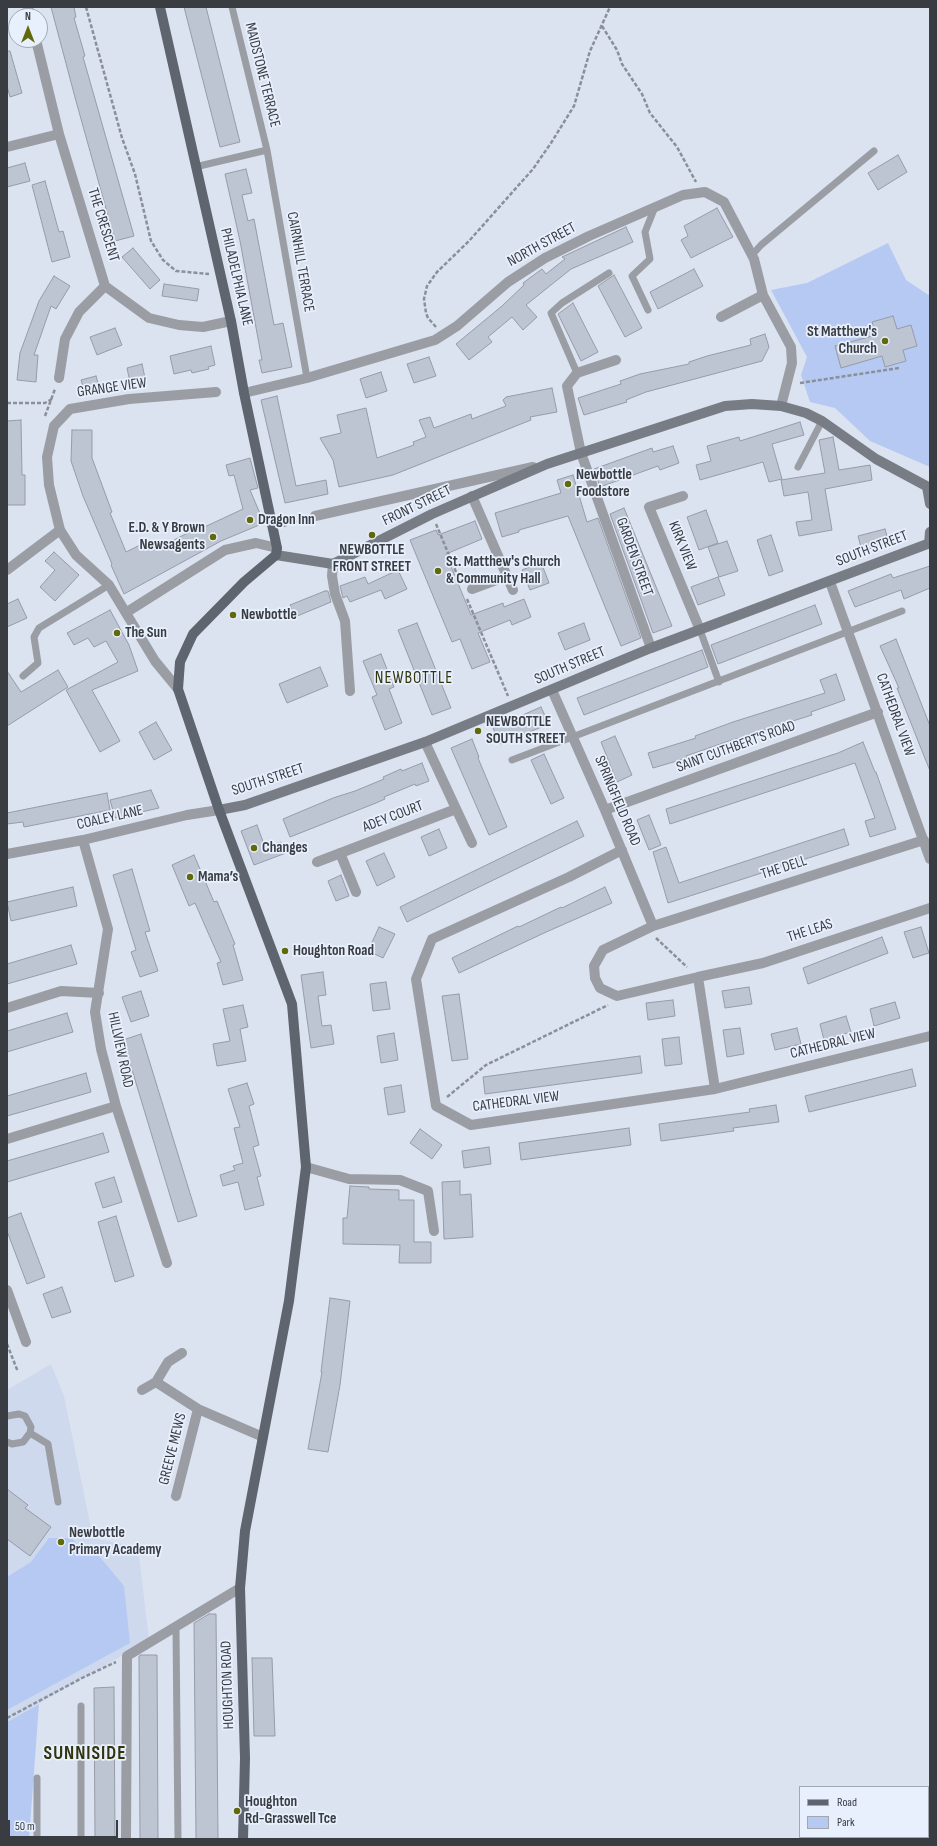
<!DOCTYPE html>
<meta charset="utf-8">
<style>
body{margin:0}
#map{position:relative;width:937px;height:1846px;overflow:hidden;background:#dbe3f1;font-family:"Sofia Sans Condensed",sans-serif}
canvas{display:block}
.frame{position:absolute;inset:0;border:8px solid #393c41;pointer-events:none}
.legend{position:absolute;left:799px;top:1786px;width:130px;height:52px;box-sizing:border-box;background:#e8f0fe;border:1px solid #a2a8b2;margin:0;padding:5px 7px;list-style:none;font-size:12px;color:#393c41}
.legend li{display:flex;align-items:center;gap:8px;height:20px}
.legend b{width:20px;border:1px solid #a2a8b2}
.north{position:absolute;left:8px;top:8px;width:40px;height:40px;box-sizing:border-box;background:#e8f0fe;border:1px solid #a2a8b2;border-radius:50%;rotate:0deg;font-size:11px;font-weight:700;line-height:16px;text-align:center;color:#393c41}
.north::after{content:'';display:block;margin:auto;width:14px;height:18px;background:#62690b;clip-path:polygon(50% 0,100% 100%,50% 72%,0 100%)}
.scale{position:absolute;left:8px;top:1820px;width:110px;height:18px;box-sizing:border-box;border:2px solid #393c41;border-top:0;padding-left:5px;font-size:12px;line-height:14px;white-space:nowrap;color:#393c41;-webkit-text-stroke:3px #e8f0fe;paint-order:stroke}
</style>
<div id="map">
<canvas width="937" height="1846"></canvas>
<div class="frame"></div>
<ul class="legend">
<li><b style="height:5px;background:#5f656f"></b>Road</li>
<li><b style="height:11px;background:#b5c9f2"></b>Park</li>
</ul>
<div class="north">N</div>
<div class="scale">50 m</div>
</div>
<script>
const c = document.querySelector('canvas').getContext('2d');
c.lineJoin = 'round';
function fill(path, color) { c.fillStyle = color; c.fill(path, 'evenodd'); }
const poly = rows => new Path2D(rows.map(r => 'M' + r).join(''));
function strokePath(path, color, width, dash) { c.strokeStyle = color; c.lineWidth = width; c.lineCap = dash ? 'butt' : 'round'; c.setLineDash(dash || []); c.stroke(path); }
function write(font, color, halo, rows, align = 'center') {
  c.font = font + ' "Sofia Sans Condensed",sans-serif'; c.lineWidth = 3.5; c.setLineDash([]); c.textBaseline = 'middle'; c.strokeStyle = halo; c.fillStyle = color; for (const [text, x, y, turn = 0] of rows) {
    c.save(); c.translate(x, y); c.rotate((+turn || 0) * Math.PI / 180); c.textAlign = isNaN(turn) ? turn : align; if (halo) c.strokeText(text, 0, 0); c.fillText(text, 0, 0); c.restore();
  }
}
const built = poly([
 [51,1364,64,1396,93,1538,138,1547,149,1640,7,1722,7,1390]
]);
const green = poly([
 [888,243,906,280,930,296,930,467,870,441,835,408,810,402,801,375,807,357,771,290,807,283],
 [49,1538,72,1538,78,1546,83,1550,94,1550,124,1586,130,1643,7,1710,7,1577,31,1562],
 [39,1704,29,1839,7,1839,7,1722]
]);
const building = poly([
 [51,7,74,7,76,17,74,18,85,56,83,57,134,236,115,241,76,101,51,7],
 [184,7,206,7,240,142,220,147,184,7],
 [7,51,10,51,22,93,10,97,7,86,7,51],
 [898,155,907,172,878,190,868,173,898,155],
 [25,163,30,181,7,187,7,168,25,163],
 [246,169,252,193,242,195,248,221,254,219,274,325,283,323,292,367,262,373,259,360,262,360,240,241,225,174,246,169],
 [45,181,59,232,63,231,70,257,52,262,32,185,45,181],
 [717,208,733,237,691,258,681,240,688,236,684,226,717,208],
 [626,227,633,242,571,269,526,305,537,317,523,330,512,317,488,337,492,342,469,360,456,344,502,306,524,285,523,283,542,269,546,274,565,259,562,257,626,227],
 [133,248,160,280,150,289,122,257,133,248],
 [694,269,703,286,658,309,650,292,694,269],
 [614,275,642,328,625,337,598,286,614,275],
 [54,276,70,286,56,309,51,306,34,355,38,355,36,382,17,380,20,353,39,301,54,276],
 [164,284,199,289,197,301,162,296,164,284],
 [573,303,598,352,581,361,558,314,573,303],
 [893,316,897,329,911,325,917,346,903,350,906,361,885,367,882,356,841,368,835,346,876,335,872,322,893,316],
 [115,328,122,345,97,355,90,337,115,328],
 [765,334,769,347,762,361,646,392,626,400,627,402,584,415,578,398,621,384,620,381,640,374,689,364,689,362,707,356,751,345,750,339,765,334],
 [211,346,215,365,208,367,209,369,192,373,191,370,174,374,170,356,211,346],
 [429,357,436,376,414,383,407,364,429,357],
 [142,364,145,378,130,382,127,368,142,364],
 [381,372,387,391,366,398,360,379,381,372],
 [96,376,100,390,85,393,81,380,96,376],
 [552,388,557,412,530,417,531,420,393,475,339,487,333,460,320,438,341,433,337,415,366,408,377,458,414,445,413,442,426,437,419,420,430,417,434,428,471,414,472,419,506,406,503,400,506,397,552,388],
 [277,396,296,486,326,480,328,494,285,503,261,400,277,396],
 [21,420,22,475,25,475,25,505,7,505,7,421,21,420],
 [800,422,804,435,772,444,782,479,769,482,763,462,700,480,696,465,711,461,707,446,739,437,740,441,800,422],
 [72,430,92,430,92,458,112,512,110,513,126,552,150,540,155,550,197,528,198,530,243,509,234,475,229,476,226,465,250,458,258,488,250,490,264,523,221,541,124,594,111,565,112,564,83,496,71,461,72,430],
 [833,437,839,470,870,465,872,480,825,489,832,530,799,536,796,522,812,520,808,492,784,496,781,480,825,473,819,440,833,437],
 [673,446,679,463,660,470,658,466,600,487,594,469,652,448,653,452,673,446],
 [573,475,587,522,598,518,641,638,621,646,568,516,519,530,519,532,502,537,495,513,561,493,557,480,573,475],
 [624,508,672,626,653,633,610,514,624,508],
 [706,510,718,543,699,550,687,517,706,510],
 [475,521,482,539,446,554,471,615,503,603,504,607,524,599,531,617,512,625,510,620,478,633,490,662,472,669,460,639,452,642,410,540,436,530,438,535,475,521],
 [885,529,889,543,862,551,858,536,885,529],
 [771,535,783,571,769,576,757,540,771,535],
 [727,541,738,571,719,577,708,547,727,541],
 [54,552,79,575,55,601,40,587,55,570,45,561,54,552],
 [541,562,549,583,530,590,522,570,541,562],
 [930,566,930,588,904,599,901,590,855,607,848,591,891,574,893,578,930,566],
 [398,570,407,589,385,599,381,590,350,602,347,596,343,598,340,586,365,577,368,584,398,570],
 [718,577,725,595,698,605,691,587,718,577],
 [325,591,328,591,331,602,295,617,290,605,325,591],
 [18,599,27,618,7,627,7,604,18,599],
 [815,605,822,624,718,664,711,645,815,605],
 [110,610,129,645,138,671,92,690,120,741,100,752,66,690,118,662,106,641,94,647,88,638,74,645,67,633,110,610],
 [417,623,451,708,432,715,398,630,417,623],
 [584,623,590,640,565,650,558,633,584,623],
 [896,639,930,726,930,771,897,688,899,688,880,646,896,639],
 [702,650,708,667,584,715,577,698,702,650],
 [381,654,394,687,389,689,402,723,385,730,372,697,377,695,363,661,381,654],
 [320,667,328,686,287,703,279,684,320,667],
 [58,670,68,687,7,726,7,671,21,692,58,670],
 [836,674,845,700,811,712,812,715,726,742,686,756,687,758,653,768,648,753,696,738,695,736,733,722,825,693,820,680,836,674],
 [541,707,549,724,500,744,493,728,541,707],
 [156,722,172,750,154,760,139,732,156,722],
 [615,736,632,775,617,782,601,742,615,736],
 [472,739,479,757,478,758,507,827,489,835,451,748,472,739],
 [863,742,875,772,876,772,896,829,870,837,865,821,875,818,855,763,670,824,666,809,838,753,863,742],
 [544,754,564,798,551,804,531,760,544,754],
 [422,763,429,781,416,786,415,784,384,797,385,799,376,803,290,837,283,819,333,798,355,791,384,779,383,777,401,769,402,771,422,763],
 [151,790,159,808,115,818,110,800,151,790],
 [107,793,110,810,24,827,23,822,7,824,7,813,107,793],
 [649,815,661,845,649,850,637,820,649,815],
 [577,821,584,836,407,922,400,907,577,821],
 [257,825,265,847,281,842,286,853,254,865,241,831,257,825],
 [439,829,447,848,429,856,421,837,439,829],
 [844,829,849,845,668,903,653,852,666,847,679,883,844,829],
 [384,853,395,877,377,886,366,861,384,853],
 [194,855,214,902,217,901,235,944,233,945,243,980,223,985,217,963,221,962,195,903,189,906,172,865,194,855],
 [132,869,150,931,145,932,158,971,140,977,131,952,136,950,113,875,132,869],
 [341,875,349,896,336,901,328,881,341,875],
 [73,887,77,906,11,921,7,902,73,887],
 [605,887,612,903,544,933,459,973,452,958,518,926,519,927,561,907,562,908,605,887],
 [379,927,395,934,383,958,368,951,379,927],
 [921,927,929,953,913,958,904,932,921,927],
 [882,937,888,953,808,984,803,968,882,937],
 [71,945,77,964,7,984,7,964,71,945],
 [323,972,326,995,318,996,322,1026,331,1025,334,1044,311,1048,301,975,323,972],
 [386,982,390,1009,373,1011,370,984,386,982],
 [749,987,752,1004,725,1008,722,991,749,987],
 [141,991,149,1016,131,1022,122,997,141,991],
 [459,994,468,1059,452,1061,442,996,459,994],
 [673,1000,675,1016,648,1020,646,1003,673,1000],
 [895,1002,900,1018,874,1026,870,1009,895,1002],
 [243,1005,248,1027,240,1029,246,1061,217,1066,213,1044,230,1041,223,1009,243,1005],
 [67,1013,73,1032,7,1052,7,1031,67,1013],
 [846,1016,851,1032,824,1040,820,1024,846,1016],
 [740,1028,744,1054,727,1057,723,1030,740,1028],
 [797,1028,801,1044,775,1050,771,1034,797,1028],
 [394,1033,398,1060,381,1063,377,1036,394,1033],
 [141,1034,197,1216,178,1222,123,1040,141,1034],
 [679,1037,682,1064,665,1066,662,1039,679,1037],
 [640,1056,642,1073,485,1094,483,1077,640,1056],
 [912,1069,916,1086,809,1112,805,1096,912,1069],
 [86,1073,91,1092,7,1116,7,1096,86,1073],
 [247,1083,254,1104,249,1106,259,1145,253,1147,261,1176,257,1177,264,1205,245,1210,238,1182,223,1186,220,1175,235,1170,233,1166,243,1163,234,1128,240,1127,228,1089,247,1083],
 [401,1085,405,1112,388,1115,384,1088,401,1085],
 [776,1105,779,1122,733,1128,734,1131,661,1141,659,1124,750,1112,749,1109,776,1105],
 [629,1128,631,1145,521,1160,519,1143,629,1128],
 [420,1129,442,1145,432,1159,410,1143,420,1129],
 [103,1133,109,1152,7,1182,7,1161,103,1133],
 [489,1147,491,1164,464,1168,462,1151,489,1147],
 [114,1177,122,1202,103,1208,95,1183,114,1177],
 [460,1181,460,1195,471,1194,473,1237,444,1239,442,1182,460,1181],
 [350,1186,369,1187,369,1189,399,1190,399,1200,414,1200,414,1242,431,1242,431,1263,399,1263,400,1245,343,1244,343,1218,347,1218,350,1186],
 [21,1213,45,1277,27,1284,7,1231,7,1218,21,1213],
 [116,1216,134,1276,115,1282,98,1222,116,1216],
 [62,1287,71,1312,52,1318,43,1294,62,1287],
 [330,1298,350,1301,340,1385,328,1452,308,1449,322,1372,321,1372,330,1298],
 [7,1489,28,1505,25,1508,51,1527,30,1556,7,1539,7,1489],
 [209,1614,216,1614,218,1839,196,1839,194,1623,209,1614],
 [141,1655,157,1655,158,1839,140,1839,139,1656,141,1655],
 [252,1658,272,1658,275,1736,254,1736,252,1658],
 [114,1687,115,1839,95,1839,94,1688,114,1687]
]);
const path = poly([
 [86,7,122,138,135,174,151,241,163,260,176,271,209,274],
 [602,26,617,50,622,64,642,94,650,113,677,147,696,182],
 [436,327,428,318,426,313,424,299,427,286,437,272,469,241,533,169,551,143,574,106,590,51,610,7],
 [800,383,899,368],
 [7,403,45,403,52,399],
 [45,416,55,389],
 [436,524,461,584],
 [283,526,305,519],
 [467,599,508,696],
 [656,938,687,967],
 [447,1097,486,1065,608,1005],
 [7,1344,18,1372],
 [7,1718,84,1677,116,1662]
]);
const lane = poly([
 [232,7,267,150,307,378],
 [195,167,267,150],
 [752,255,761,245,874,151],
 [648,310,632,276,650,259,645,232,655,207],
 [577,373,551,313,562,303,609,273],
 [798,467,822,421],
 [700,630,719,682],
 [23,676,38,663,34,637,39,628,109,585],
 [512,760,902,611],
 [7,1416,19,1414,25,1416,31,1427,30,1433,23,1442,12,1444,7,1442],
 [30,1433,48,1444,58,1502],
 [176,1628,178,1839],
 [37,1778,37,1839],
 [81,1839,81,1706]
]);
const street = poly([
 [28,7,30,16],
 [36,40,59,134,105,286,149,318,179,325,203,327,231,321],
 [7,147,59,134],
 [721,317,763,295],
 [616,360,577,373,567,386,581,453,651,648],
 [59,378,65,339,79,312,105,286],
 [244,393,307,378,435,340,457,326,508,282,545,258,589,236,683,195,705,192,724,202,754,259,763,295,791,347,792,363,781,406],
 [472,496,513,590],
 [683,496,649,507,700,630],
 [315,516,533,467],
 [333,564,332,576,335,594,345,621,350,691],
 [7,570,60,530],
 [830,582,930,859],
 [472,589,507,576],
 [127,612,225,550,256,543,277,548],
 [178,689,155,661,109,585,76,555,60,530,49,485,47,457,54,426,70,409,129,399,216,392],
 [552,690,605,810,653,926],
 [425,742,472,843],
 [605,810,878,712],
 [83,840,108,929,95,1012,101,1049,116,1106,167,1263],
 [622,850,569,877,432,939,416,979,436,1106,471,1125,715,1089,930,1036],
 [340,853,356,892],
 [7,854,83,840,187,815,219,810],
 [317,862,456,809],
 [698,977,763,963,930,908],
 [7,1008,61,991,99,993],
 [715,1089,698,977,617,996,600,988,595,978,594,966,603,950,653,926,924,840],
 [7,1139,116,1106],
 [306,1167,349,1179,400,1180,428,1191,434,1231],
 [7,1290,26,1342],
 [156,1382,198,1409,263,1437],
 [142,1390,156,1382,168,1362,182,1353],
 [176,1496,198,1409],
 [126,1839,127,1656,240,1588]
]);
const secondary = poly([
 [927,487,930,504],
 [929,544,930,532],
 [276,555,333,564,432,514,547,464,725,406,752,404,781,406,806,413,822,421,876,459,930,488],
 [219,810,245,805,425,742,651,648,930,543]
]);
const primary = poly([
 [160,7,231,321,244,393,277,548,276,555,244,582,193,634,180,662,178,689,219,810,292,1004,306,1167,289,1301,245,1531,240,1588,245,1758,243,1839]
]);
const markers = [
 [885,341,4,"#62690b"],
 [568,484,4,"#62690b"],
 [250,520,4,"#62690b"],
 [372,535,4,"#62690b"],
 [213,537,4,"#62690b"],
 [438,571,4,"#62690b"],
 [233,615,4,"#62690b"],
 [117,633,4,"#62690b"],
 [478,731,4,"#62690b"],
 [254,848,4,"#62690b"],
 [190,877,4,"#62690b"],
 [285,951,4,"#62690b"],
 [61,1542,4,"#62690b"],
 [237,1811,4,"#62690b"]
];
const streetNames = [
 ["MAIDSTONE TERRACE",262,75,76],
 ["THE CRESCENT",103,225,73],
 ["NORTH STREET",542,245,-29],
 ["CAIRNHILL TERRACE",300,262,80],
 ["PHILADELPHIA LANE",236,277,77],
 ["GRANGE VIEW",112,388,-8],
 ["FRONT STREET",417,506,-26],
 ["KIRK VIEW",682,546,68],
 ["SOUTH STREET",872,549,-21],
 ["GARDEN STREET",634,557,70],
 ["SOUTH STREET",570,666,-23],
 ["CATHEDRAL VIEW",895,715,70],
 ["SAINT CUTHBERT'S ROAD",736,747,-20],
 ["SOUTH STREET",268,780,-18],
 ["SPRINGFIELD ROAD",617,801,67],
 ["ADEY COURT",393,817,-21],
 ["COALEY LANE",110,818,-13],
 ["THE DELL",784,868,-18],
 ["THE LEAS",810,931,-18],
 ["CATHEDRAL VIEW",833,1044,-14],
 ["HILLVIEW ROAD",120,1050,78],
 ["CATHEDRAL VIEW",516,1102,-7],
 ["GREEVE MEWS",173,1449,-76],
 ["HOUGHTON ROAD",228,1685,-92]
];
const poiNames = [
 ["St Matthew's",877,332,"right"],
 ["Church",877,349,"right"],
 ["Newbottle",576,475],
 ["Foodstore",576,492],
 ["Dragon Inn",258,520],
 ["E.D. & Y Brown",205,528,"right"],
 ["Newsagents",205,545,"right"],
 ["NEWBOTTLE",372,550,"center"],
 ["FRONT STREET",372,567,"center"],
 ["St. Matthew's Church",446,562],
 ["& Community Hall",446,579],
 ["Newbottle",241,615],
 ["The Sun",125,633],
 ["NEWBOTTLE",486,722],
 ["SOUTH STREET",486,739],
 ["Changes",262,848],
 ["Mama’s",198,877],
 ["Houghton Road",293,951],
 ["Newbottle",69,1533],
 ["Primary Academy",69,1550],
 ["Houghton",245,1802],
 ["Rd-Grasswell Tce",245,1819]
];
const quarterNames = [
 ["NEWBOTTLE",414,679]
];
const districtNames = [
 ["SUNNISIDE",85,1754]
];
fill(built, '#ced9ee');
fill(green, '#b5c9f2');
fill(building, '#bdc4d2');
strokePath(building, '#959ba9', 1);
strokePath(path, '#8a9099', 2.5, [4, 2]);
strokePath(lane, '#9a9da3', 7);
strokePath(street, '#9a9da3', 10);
strokePath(secondary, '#787c85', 10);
strokePath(primary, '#5f656f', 10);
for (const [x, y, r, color] of markers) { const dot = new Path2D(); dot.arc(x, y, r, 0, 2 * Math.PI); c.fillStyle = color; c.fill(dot); strokePath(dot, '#e8f0fe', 1.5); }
write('15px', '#393c41', '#e8f0fe', streetNames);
write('bold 15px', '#393c41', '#e8f0fe', poiNames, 'left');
c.letterSpacing = '1px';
write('17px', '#32350c', '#e8f0fe', quarterNames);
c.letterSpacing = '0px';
c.letterSpacing = '1px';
write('bold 19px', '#32350c', '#e8f0fe', districtNames);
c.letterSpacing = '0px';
</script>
